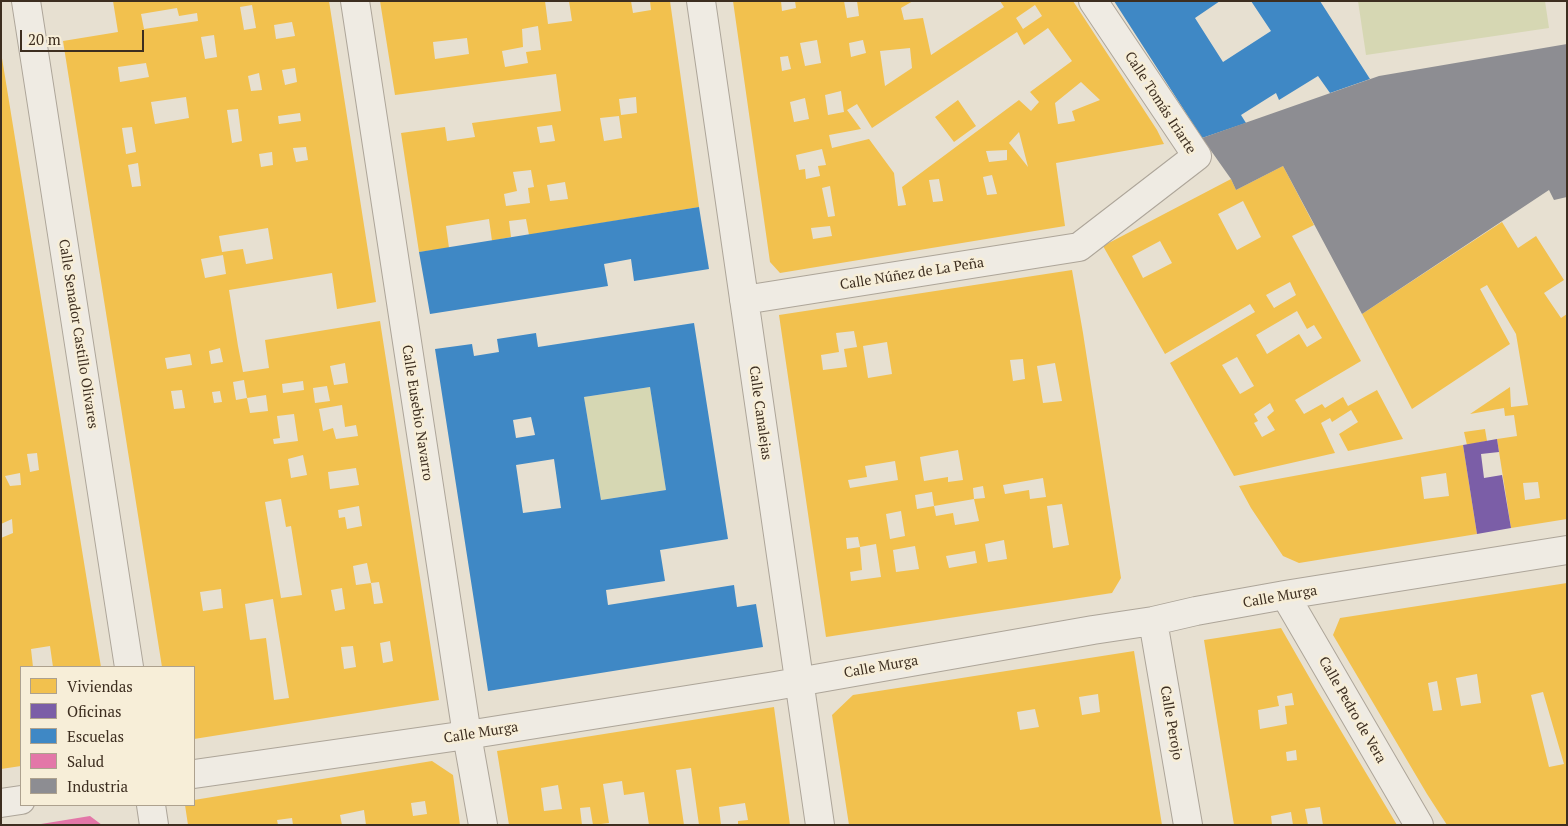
<!DOCTYPE html>
<meta charset="utf-8">
<style>
body{margin:0}
#map{position:relative;width:1568px;height:826px;overflow:hidden;background:#e7e0d1;font-family:"PT Serif",serif}
canvas{display:block}
.frame{position:absolute;inset:0;border:2px solid #3d2e20;pointer-events:none}
.legend{position:absolute;left:20px;top:666px;width:175px;height:140px;box-sizing:border-box;background:#f7eed8;border:1px solid #ada18e;margin:0;padding:6px 9px;list-style:none;font-size:15px;color:#3d2e20}
.legend li{display:flex;align-items:center;gap:10px;height:25px}
.legend b{width:25px;border:1px solid #ada18e}
.scale{position:absolute;left:20px;top:30px;width:124px;height:22px;box-sizing:border-box;border:2px solid #3d2e20;border-top:0;padding-left:6px;font-size:15px;line-height:18px;white-space:nowrap;color:#3d2e20;-webkit-text-stroke:4px #f7eed8;paint-order:stroke}
</style>
<div id="map">
<canvas width="1568" height="826"></canvas>
<div class="frame"></div>
<ul class="legend">
<li><b style="height:14px;background:#f2c14e"></b>Viviendas</li>
<li><b style="height:14px;background:#7b5ea7"></b>Oficinas</li>
<li><b style="height:14px;background:#3f88c5"></b>Escuelas</li>
<li><b style="height:14px;background:#e377a8"></b>Salud</li>
<li><b style="height:14px;background:#8d8d92"></b>Industria</li>
</ul>
<div class="scale">20 m</div>
</div>
<script>
const c = document.querySelector('canvas').getContext('2d');
c.lineJoin = 'round';
function fill(path, color) { c.fillStyle = color; c.fill(path, 'evenodd'); }
const poly = rows => new Path2D(rows.map(r => 'M' + r).join(''));
function strokePath(path, color, width, dash) { c.strokeStyle = color; c.lineWidth = width; c.lineCap = dash ? 'butt' : 'round'; c.setLineDash(dash || []); c.stroke(path); }
function write(font, color, halo, rows, align = 'center') {
  c.font = font + ' "PT Serif",serif'; c.lineWidth = 5; c.setLineDash([]); c.textBaseline = 'middle'; c.strokeStyle = halo; c.fillStyle = color; for (const [text, x, y, turn = 0] of rows) {
    c.save(); c.translate(x, y); c.rotate((+turn || 0) * Math.PI / 180); c.textAlign = isNaN(turn) ? turn : align; if (halo) c.strokeText(text, 0, 0); c.fillText(text, 0, 0); c.restore();
  }
}
const green = poly([
 [1358,1,1545,1,1549,28,1366,55],
 [650,387,666,490,601,500,584,397]
]);
const homes = poly([
 [113,1,329,1,376,302,337,309,332,273,229,290,238,346,243,372,269,368,265,340,380,321,439,700,194,739,194,667,162,667,63,41,118,32],
 [252,5,256,28,244,30,240,7],
 [177,8,179,16,197,13,198,21,144,29,141,14],
 [292,22,295,36,276,39,274,25],
 [214,35,217,57,205,59,201,37],
 [146,63,149,77,120,82,118,67],
 [295,68,297,82,285,85,282,70],
 [259,73,262,90,251,91,248,76],
 [186,97,189,118,155,124,151,102],
 [238,109,242,141,232,143,227,110],
 [300,113,301,121,279,124,278,116],
 [132,127,136,152,126,154,122,128],
 [306,147,308,160,296,162,293,148],
 [272,152,273,165,261,167,259,154],
 [138,163,141,186,132,187,128,165],
 [268,228,273,259,246,264,243,249,222,252,219,236],
 [223,255,226,274,205,278,201,259],
 [220,348,223,362,211,364,209,351],
 [190,354,192,365,167,369,165,358],
 [345,363,348,383,334,385,330,366],
 [244,380,247,398,266,395,268,411,250,413,247,398,236,400,233,382],
 [303,381,304,390,283,393,282,384],
 [327,386,330,401,315,403,313,388],
 [182,390,185,408,174,409,171,391],
 [220,391,222,402,214,403,212,392],
 [342,405,345,427,356,425,358,436,336,439,333,428,323,431,319,409],
 [294,414,298,441,274,444,273,439,280,438,277,416],
 [303,455,307,475,291,478,288,459],
 [356,468,359,485,330,489,328,472],
 [281,499,286,527,291,526,302,595,281,598,265,502],
 [359,506,362,526,347,529,345,517,339,518,338,510],
 [367,563,371,583,356,585,353,566],
 [379,582,383,603,374,604,371,583],
 [342,588,345,609,335,611,331,590],
 [221,589,223,608,203,611,200,592],
 [273,599,289,698,274,700,266,638,250,640,245,604],
 [390,641,393,661,383,663,380,643],
 [353,646,356,667,344,669,341,647],
 [380,1,545,1,548,24,572,21,569,1,631,1,633,13,651,10,650,1,670,1,699,207,529,235,526,219,509,221,511,237,492,241,489,219,446,226,449,248,419,252,401,133,445,127,447,141,475,137,472,123,561,111,556,74,395,95],
 [538,26,541,50,526,52,528,63,505,67,502,51,523,47,522,29],
 [467,38,469,54,435,59,433,42],
 [636,97,637,113,621,115,619,99],
 [619,116,622,138,604,141,600,118],
 [552,125,555,141,540,143,537,127],
 [531,170,534,187,528,188,530,203,506,206,504,194,517,191,513,172],
 [565,182,568,199,550,201,547,185],
 [733,1,781,1,782,11,796,8,795,1,844,1,847,18,859,16,857,1,913,1,901,8,904,20,923,18,931,55,1004,7,1000,1,1073,1,1157,130,1164,144,1056,163,1065,226,780,273,770,262],
 [1035,5,1042,16,1023,29,1016,18],
 [1048,28,1072,61,1030,92,1039,102,1031,111,1019,100,902,187,906,205,898,206,894,173,869,139,832,148,829,135,861,129,847,110,857,104,872,128,1017,32,1024,45],
 [817,40,821,63,805,66,800,43],
 [863,40,866,53,851,57,849,43],
 [910,48,912,68,885,86,880,51],
 [788,56,791,69,782,71,780,57],
 [1081,82,1100,100,1072,111,1075,121,1058,124,1055,103],
 [841,91,844,112,828,115,825,95],
 [805,98,809,119,794,122,790,102],
 [1019,132,1028,167,1009,143],
 [822,149,826,165,818,166,820,176,806,179,805,169,799,170,796,155],
 [1007,150,1007,160,989,162,986,151],
 [992,175,997,194,987,195,983,177],
 [939,179,943,201,933,202,929,180],
 [830,186,835,216,828,217,822,188],
 [830,226,832,236,813,239,811,228],
 [1,52,101,667,53,667,50,646,31,649,33,667,21,667,21,766,1,769,1,538,13,533,12,519,1,524],
 [37,453,39,470,30,472,27,454],
 [20,473,21,485,10,486,5,476],
 [958,100,976,126,954,142,935,117],
 [1283,166,1314,225,1292,236,1361,361,1295,400,1304,414,1322,404,1325,408,1343,397,1348,406,1377,390,1403,439,1348,451,1339,434,1358,422,1351,410,1332,422,1330,418,1321,423,1335,453,1234,476,1170,363,1255,312,1250,304,1165,354,1103,246,1231,179,1236,190],
 [1243,201,1261,237,1237,250,1218,214],
 [1160,241,1172,263,1143,278,1132,256],
 [1290,282,1296,295,1274,308,1266,295],
 [1297,311,1307,329,1314,325,1322,338,1307,347,1299,334,1267,354,1256,335],
 [1237,357,1254,386,1240,394,1222,365],
 [1270,403,1274,411,1267,417,1275,430,1262,437,1254,423,1258,421,1254,414],
 [1502,222,1518,248,1536,236,1564,280,1544,293,1561,318,1567,314,1567,519,1511,528,1497,439,1517,436,1514,415,1505,416,1504,408,1470,414,1510,387,1511,407,1528,405,1516,334,1487,285,1480,289,1510,344,1412,409,1362,314],
 [1538,482,1540,498,1525,500,1523,483],
 [1072,270,1083,333,1121,578,1112,593,826,637,779,315],
 [854,331,857,347,844,349,847,367,823,370,821,355,839,352,836,333],
 [887,342,892,374,868,378,863,346],
 [1023,359,1025,379,1013,381,1010,360],
 [1055,363,1062,401,1043,403,1037,366],
 [958,450,963,480,948,482,948,477,924,481,920,457],
 [895,461,898,480,850,488,848,480,867,477,865,466],
 [1043,478,1046,497,1030,499,1029,490,1005,494,1003,485],
 [983,486,985,498,974,499,979,521,955,525,953,513,936,516,934,506,917,509,915,495,932,492,934,506,974,499,973,488],
 [1062,504,1069,545,1053,548,1047,506],
 [901,511,905,536,890,539,886,514],
 [858,537,860,547,876,544,881,577,851,581,850,572,862,570,860,547,847,549,846,538],
 [1004,540,1007,559,988,562,985,544],
 [915,546,919,569,896,572,893,550],
 [975,551,977,563,949,568,946,556],
 [1485,429,1487,441,1467,445,1464,432],
 [1463,445,1477,534,1299,563,1283,556,1251,508,1239,486],
 [1446,473,1449,496,1424,499,1421,477],
 [1567,583,1567,825,1447,825,1427,794,1333,635,1340,618],
 [1477,674,1481,703,1461,706,1456,678],
 [1437,681,1442,710,1433,711,1428,683],
 [1543,692,1564,764,1549,767,1531,695],
 [1281,628,1316,689,1397,825,1323,825,1320,807,1305,809,1308,825,1293,825,1291,812,1271,816,1272,825,1234,825,1204,640],
 [1292,693,1294,705,1285,706,1287,724,1260,729,1258,710,1279,706,1277,696],
 [1296,750,1297,760,1287,761,1286,752],
 [1134,651,1162,825,849,825,832,715,853,695],
 [1098,694,1100,712,1082,715,1079,697],
 [1035,709,1039,727,1020,730,1017,712],
 [774,707,790,825,738,825,738,821,748,820,745,803,719,807,721,825,699,825,691,768,676,770,684,825,649,825,644,792,624,795,622,781,603,784,609,823,593,825,590,807,580,808,582,825,509,825,497,751],
 [558,785,562,809,544,811,541,788],
 [432,761,453,775,460,825,366,825,364,810,340,815,342,825,293,825,292,818,277,820,278,825,188,825,185,805,194,805,194,800],
 [425,801,427,814,413,816,411,803]
]);
const offices = poly([
 [1497,439,1499,452,1481,454,1484,478,1502,475,1511,528,1477,534,1463,445]
]);
const schools = poly([
 [1114,1,1220,1,1195,18,1223,62,1271,31,1251,1,1320,1,1370,79,1330,93,1318,76,1279,100,1276,93,1241,115,1246,123,1202,138],
 [699,207,709,269,634,281,631,259,604,264,608,286,430,314,419,252],
 [694,323,728,539,660,550,665,581,606,590,608,605,734,585,737,607,756,604,763,647,488,691,435,349,472,344,474,356,499,352,497,339,536,333,538,347],
 [650,387,666,490,601,500,584,397],
 [531,417,535,435,516,438,513,420],
 [554,459,561,508,523,513,516,465]
]);
const health = poly([
 [90,816,102,825,41,825,41,824]
]);
const industry = poly([
 [1567,44,1567,197,1554,200,1549,190,1362,314,1283,166,1236,190,1231,179,1202,138,1379,76]
]);
const street = poly([
 [26,1,129,667],
 [355,1,467,735,483,825],
 [701,1,820,825],
 [744,300,1079,247,1197,156,1093,1],
 [1285,595,1419,825],
 [1153,621,1188,825],
 [194,774,467,735,775,686,1093,630,1153,621,1196,611,1285,595,1567,550],
 [1,803,21,800],
 [151,805,154,825]
]);
const streetNames = [
 ["Calle Tomás Iriarte",1160,103,57],
 ["Calle Núñez de La Peña",912,274,-9],
 ["Calle Senador Castillo Olivares",78,334,81],
 ["Calle Eusebio Navarro",417,413,81],
 ["Calle Canalejas",760,413,82],
 ["Calle Murga",1280,597,-10],
 ["Calle Murga",881,667,-10],
 ["Calle Pedro de Vera",1352,710,60],
 ["Calle Perojo",1171,723,80],
 ["Calle Murga",481,733,-9]
];
fill(green, '#d6d7b3');
fill(homes, '#f2c14e');
fill(offices, '#7b5ea7');
fill(schools, '#3f88c5');
fill(health, '#e377a8');
fill(industry, '#8d8d92');
strokePath(street, '#ada599', 30);
strokePath(street, '#efebe3', 28);
write('14px', '#3d2e20', '#f7eed8', streetNames);
</script>
